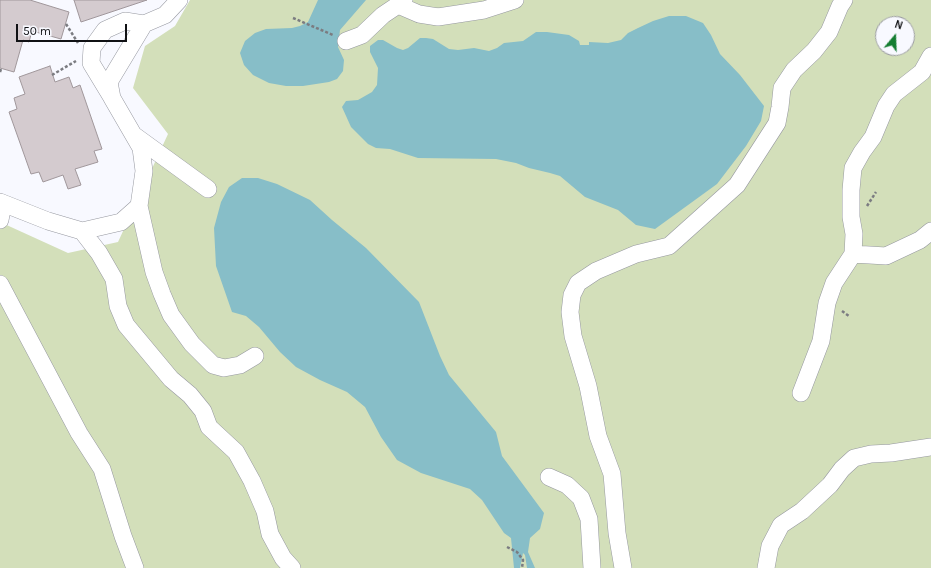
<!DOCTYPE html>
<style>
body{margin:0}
#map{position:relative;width:931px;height:568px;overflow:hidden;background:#f8f9ff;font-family:Karla,sans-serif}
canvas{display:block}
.north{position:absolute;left:875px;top:16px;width:40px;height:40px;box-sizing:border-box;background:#f8f9ff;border:1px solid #9b9ca1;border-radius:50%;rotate:19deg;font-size:11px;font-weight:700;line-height:16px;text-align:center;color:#101114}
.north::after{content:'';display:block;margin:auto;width:14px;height:18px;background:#147d31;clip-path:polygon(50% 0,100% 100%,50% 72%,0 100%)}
.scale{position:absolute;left:16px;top:24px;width:111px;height:18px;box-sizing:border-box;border:2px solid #101114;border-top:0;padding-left:5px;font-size:12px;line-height:14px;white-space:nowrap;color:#101114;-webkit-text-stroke:3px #f8f9ff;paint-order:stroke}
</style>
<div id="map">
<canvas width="931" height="568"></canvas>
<div class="north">N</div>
<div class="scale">50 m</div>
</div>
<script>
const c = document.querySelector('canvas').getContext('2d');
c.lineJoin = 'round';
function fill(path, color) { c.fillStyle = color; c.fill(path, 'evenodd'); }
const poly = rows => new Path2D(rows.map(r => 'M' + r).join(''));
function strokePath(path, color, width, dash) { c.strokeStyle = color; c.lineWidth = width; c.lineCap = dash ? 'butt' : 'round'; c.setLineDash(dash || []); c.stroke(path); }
const green = poly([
 [190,0,931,0,931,568,0,568,0,222,68,253,118,242,168,134,133,88,145,46,175,26],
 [883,24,907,24,907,48,883,48]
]);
const water = poly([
 [318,0,366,0,340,30,338,47,344,60,343,71,337,79,329,82,303,86,286,86,269,83,253,75,244,65,240,53,245,41,255,33,266,29,292,28,300,26,308,22],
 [669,16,686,16,703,23,711,35,720,54,740,75,764,106,761,121,746,146,717,184,655,229,636,225,618,210,585,197,560,176,550,173,529,168,516,163,496,159,418,158,390,149,376,148,368,144,351,127,342,107,346,101,358,100,372,92,377,85,378,68,370,52,370,46,378,40,383,40,397,48,403,50,408,48,420,38,426,38,433,39,449,49,458,50,474,48,489,51,497,48,504,43,523,41,536,32,547,32,569,35,579,41,580,45,589,45,589,42,608,43,621,40,628,33,638,28,653,21],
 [242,178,258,178,277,184,310,200,332,220,366,248,419,302,440,356,449,375,496,432,502,456,544,513,540,529,530,538,528,552,535,568,527,568,525,555,523,553,520,568,514,568,511,538,504,533,482,500,470,489,421,473,397,460,381,437,365,407,347,392,320,380,296,367,280,352,259,327,246,316,232,312,216,266,214,228,221,202,229,187]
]);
const building = poly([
 [0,0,30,0,69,12,61,39,32,31,29,42,23,40,14,72,0,68,0,0],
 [74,0,147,0,81,22,74,0],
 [50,66,55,82,69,77,73,88,80,85,102,149,94,151,98,162,75,169,81,185,68,189,63,175,43,182,39,172,31,174,9,112,17,109,14,98,25,94,19,77,50,66]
]);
const path = poly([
 [293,18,333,35],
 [66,24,78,43],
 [0,72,1,69],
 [52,75,76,61],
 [867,206,876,192],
 [842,311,849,316],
 [507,547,517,552,523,560,522,568]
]);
const minor = poly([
 [404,0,398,5,419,14,438,17,484,10,515,0],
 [346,41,362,35,383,15,398,5],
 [111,96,91,63,92,48,105,30,125,21,144,24],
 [135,136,208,189],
 [0,202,48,221,82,231,121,222,139,206,144,171,141,148,112,98,109,82,144,24,165,15,179,0],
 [139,206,154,272,162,294,171,315,192,344,213,365,224,368,240,365,255,356],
 [0,220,3,204],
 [82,231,99,253,114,279,118,306,126,325,171,379,190,395,203,411,209,427,236,452,252,481,265,511,270,534,283,558,292,568],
 [853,254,886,256,920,240,931,231],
 [0,284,79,433,102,469,123,536,135,568],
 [801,393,821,341,827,303,834,283,853,254,854,234,851,217,851,190,853,168,862,152,873,137,886,106,894,94,922,72,931,56],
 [549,477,567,485,581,498,589,519,592,568],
 [623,568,617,533,612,474,598,436,588,386,573,336,570,312,572,295,578,283,596,271,636,254,669,246,737,185,777,123,780,107,782,88,794,70,814,51,829,32,840,6,844,0],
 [766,568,770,546,781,525,802,511,830,485,842,469,854,458,871,454,891,453,931,447]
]);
fill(green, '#d3dfba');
fill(water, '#87bec8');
fill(building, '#d4cbcf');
strokePath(building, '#a0979b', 1);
strokePath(minor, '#9698a0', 18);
strokePath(path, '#7b7c81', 2.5, [3, 2]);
strokePath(minor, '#fff', 17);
</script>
